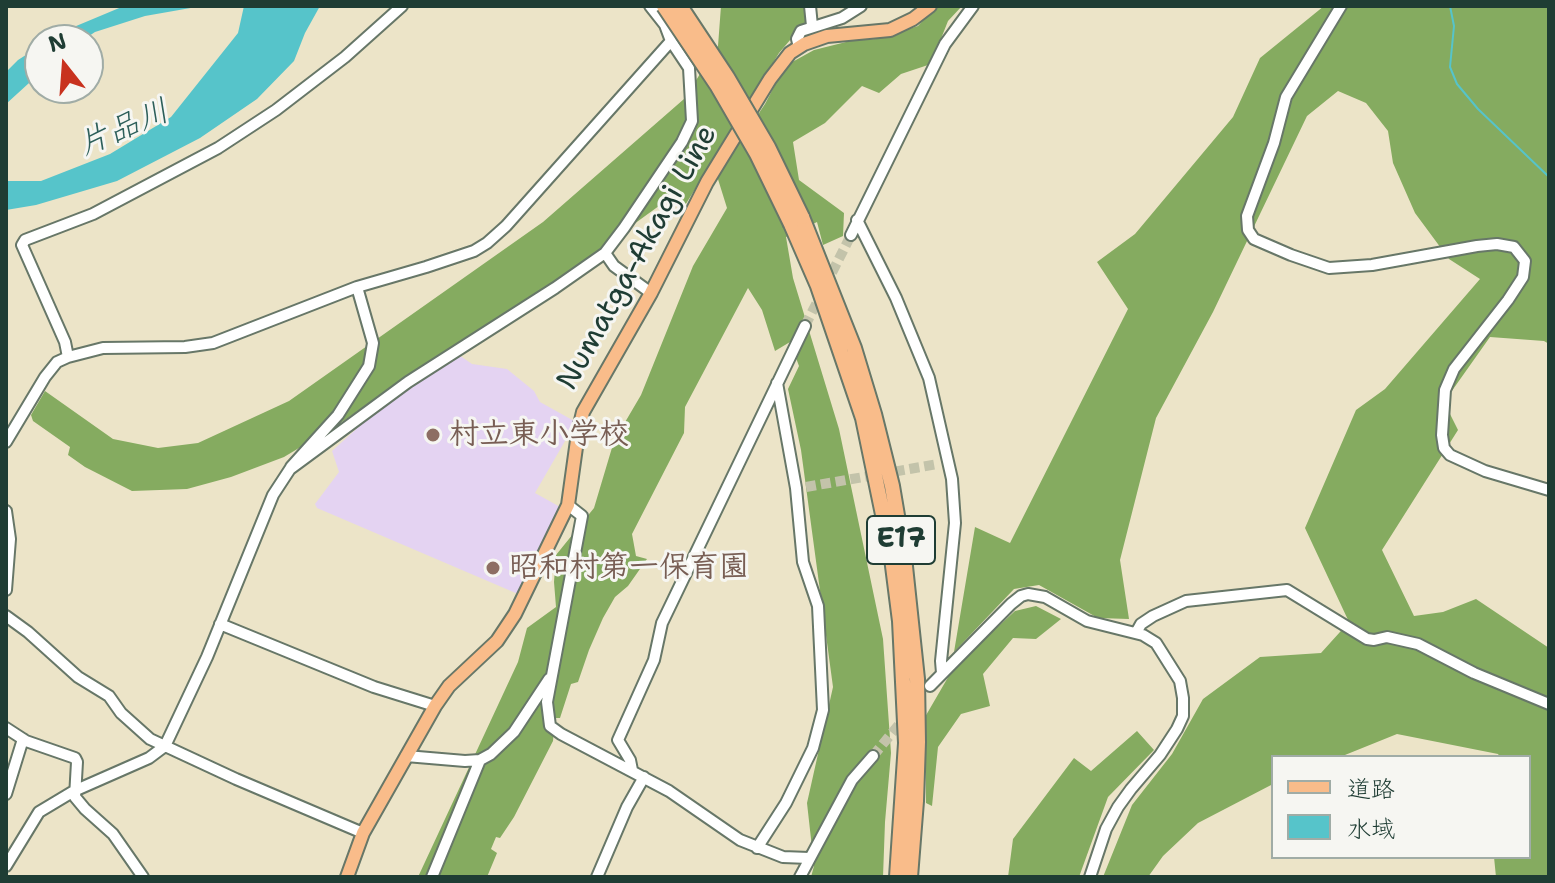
<!DOCTYPE html>
<meta charset="utf-8">
<style>
body{margin:0}
#map{position:relative;width:1555px;height:883px;overflow:hidden;background:#ece4c8;font-family:"Shantell Sans","Klee One",sans-serif}
canvas{display:block}
.frame{position:absolute;inset:0;border:8px solid #1f3d34;pointer-events:none}
.legend{position:absolute;left:1271px;top:755px;width:260px;height:104px;box-sizing:border-box;background:#f6f6f2;border:2px solid #a0aca6;margin:0;padding:10px 14px;list-style:none;font-size:24px;color:#1f3d34}
.legend li{display:flex;align-items:center;gap:16px;height:40px}
.legend b{width:40px;border:2px solid #a0aca6}
.north{position:absolute;left:24px;top:24px;width:80px;height:80px;box-sizing:border-box;background:#f6f6f2;border:2px solid #a0aca6;border-radius:50%;rotate:343deg;font-size:22px;font-weight:700;line-height:32px;text-align:center;color:#1f3d34}
.north::after{content:'';display:block;margin:auto;width:28px;height:36px;background:#c8321e;clip-path:polygon(50% 0,100% 100%,50% 72%,0 100%)}
</style>
<div id="map">
<canvas width="1555" height="883"></canvas>
<div class="frame"></div>
<ul class="legend">
<li><b style="height:10px;background:#f9bc8a"></b>道路</li>
<li><b style="height:22px;background:#56c4ca"></b>水域</li>
</ul>
<div class="north">N</div>
</div>
<script>
const c = document.querySelector('canvas').getContext('2d');
c.lineJoin = 'round';
function fill(path, color) { c.fillStyle = color; c.fill(path, 'evenodd'); }
const poly = rows => new Path2D(rows.map(r => 'M' + r).join(''));
function strokePath(path, color, width, dash) { c.strokeStyle = color; c.lineWidth = width; c.lineCap = dash ? 'butt' : 'round'; c.setLineDash(dash || []); c.stroke(path); }
function write(font, color, halo, rows, align = 'center') {
  c.font = font + ' "Shantell Sans","Klee One",sans-serif'; c.lineWidth = 6; c.setLineDash([]); c.textBaseline = 'middle'; c.strokeStyle = halo; c.fillStyle = color; for (const [text, x, y, turn = 0] of rows) {
    c.save(); c.translate(x, y); c.rotate((+turn || 0) * Math.PI / 180); c.textAlign = isNaN(turn) ? turn : align; if (halo) c.strokeText(text, 0, 0); c.fillText(text, 0, 0); c.restore();
  }
}
const built = poly([
 [459,355,472,364,507,369,534,391,540,402,576,422,535,493,562,508,518,594,317,508,315,504,339,472,332,451,383,405,417,380]
]);
const forest = poly([
 [721,6,806,6,808,19,779,53,684,207,663,203,561,277,437,356,339,424,284,457,231,477,187,489,132,491,85,467,68,455,70,447,33,421,31,415,45,391,113,439,158,448,198,443,289,401,543,222,684,99,718,46],
 [936,6,962,6,948,21,931,64,901,74,879,93,862,86,825,123,793,142,799,180,844,213,843,236,823,245,817,222,786,237,793,278,839,429,883,639,891,753,885,822,883,877,811,877,814,866,807,803,833,687,801,450,788,389,799,366,790,342,775,351,762,310,748,288,685,407,684,433,632,534,636,556,647,559,628,586,615,597,603,618,589,650,578,682,571,684,560,718,555,718,553,741,514,817,500,838,496,837,491,849,497,853,487,877,418,877,518,662,527,628,556,607,554,582,556,555,594,508,614,441,641,395,693,266,727,208,717,176,765,104,785,66,814,50,854,40,877,39,918,26],
 [1324,6,1549,6,1549,344,1544,341,1490,337,1444,402,1458,430,1382,550,1414,616,1443,612,1476,599,1549,648,1549,877,1496,877,1494,857,1529,857,1529,757,1500,757,1498,754,1397,734,1340,757,1273,757,1273,784,1198,823,1163,856,1148,877,1103,877,1132,805,1172,754,1203,699,1260,657,1321,653,1349,622,1305,528,1356,410,1385,389,1480,279,1449,259,1415,213,1393,163,1388,131,1366,103,1338,91,1307,116,1213,312,1156,418,1120,560,1129,619,1098,618,1039,585,1014,589,954,652,975,527,1010,543,1128,309,1097,262,1135,234,1233,117,1260,58],
 [1036,606,1061,619,1036,639,1013,638,983,674,990,706,961,714,938,747,932,806,926,803,925,717,954,667,1015,611],
 [1137,731,1154,750,1108,797,1079,877,1008,877,1013,839,1074,758,1091,771]
]);
const water = poly([
 [124,6,202,6,145,16,95,32,83,40,50,40,69,29],
 [244,6,320,6,305,33,294,61,257,99,200,138,117,181,36,205,6,210,6,181,41,181,110,154,171,117,238,33],
 [40,46,40,73,6,104,6,72,18,60]
]);
const stream = poly([
 [1450,6,1454,26,1450,67,1457,84,1478,109,1549,177]
]);
const minorTunnel = poly([
 [805,326,851,235],
 [806,487,938,464],
 [873,756,906,716]
]);
const minor = poly([
 [810,6,812,26],
 [1341,6,1286,97,1274,143,1247,216,1248,230,1254,239,1291,255,1329,268,1372,265,1477,246,1497,244,1514,247,1525,261,1523,277,1508,300,1454,369,1445,390,1442,435,1444,448,1450,455,1485,471,1549,490],
 [799,47,797,39,801,31,842,18,861,6],
 [857,220,896,298,929,378,952,479,955,523,941,661,942,673],
 [851,235,945,44,973,6],
 [605,253,614,266,651,293],
 [68,357,65,342,22,245,25,240,93,214,218,148,276,110,345,57,402,6],
 [6,442,45,377,57,362,68,357,103,348,185,347,213,343,357,287,426,267,474,251,487,243,506,226,671,41],
 [291,467,338,415,369,366,373,343,357,287],
 [568,505,582,516,547,702,550,726,561,734,669,791,740,840,783,857,809,858],
 [6,511,10,539,6,590],
 [6,616,28,632,78,677,109,696,121,713,150,739,236,779,363,833],
 [220,624,374,687,435,706],
 [1136,633,1141,624,1153,616,1186,601,1287,590,1367,639,1374,640,1387,637,1418,644,1474,673,1549,704],
 [930,686,1011,604,1021,596,1028,594,1045,597,1087,621,1143,635,1156,643,1180,681,1183,698,1183,716,1177,729,1160,755,1131,789,1118,807,1106,829,1090,877],
 [6,728,26,741,75,758,77,762,75,797,85,809,113,834,143,877],
 [406,756,465,761,480,760,491,754,514,732,549,679],
 [632,770,630,760,618,740,654,660,662,623,805,326],
 [6,794,23,739],
 [757,848,786,803,813,748,823,710,818,606,803,562,796,488,777,383],
 [6,866,39,812,74,791,149,758,165,746,207,657,273,495,290,469,408,382,555,288,605,253,624,228,682,142,692,121,689,68,671,41,665,25,650,6],
 [432,877,480,760],
 [597,877,627,807,644,777],
 [800,877,852,780,873,756]
]);
const major = poly([
 [347,877,363,833,435,706,449,686,497,641,515,614,568,505,578,433,583,412,651,293,707,182,770,79,790,53,804,44,827,36,890,30,913,19,930,6]
]);
const highway = poly([
 [802,217,854,348,874,414,892,486,904,557,917,679,918,742,916,801,910,877],
 [791,224,818,286,863,418,892,558,900,621,906,743,897,877]
]);
const highwayBridge = poly([
 [664,6,717,85,757,154,791,224],
 [680,6,727,77,768,147,802,217]
]);
const markers = [
 [433,435,8,"#8d6e63"],
 [493,568,8,"#8d6e63"]
];
const shields = [
 [901,540,68]
];
const shieldNames = [
 ["E17",901,540]
];
const streetNames = [
 ["Numatga-Akagi Line",638,258,-61]
];
const educationNames = [
 ["村立東小学校",449,435],
 ["昭和村第一保育園",509,568]
];
const waterNames = [
 ["片品川",124,129,-23]
];
fill(built, '#e4d3f2');
fill(forest, '#85ab60');
fill(water, '#56c4ca');
strokePath(stream, '#56c4ca', 2);
strokePath(minorTunnel, '#c3c3aa', 10, [10, 5]);
strokePath(minor, '#677768', 14);
strokePath(major, '#677768', 16);
strokePath(highway, '#677768', 18);
strokePath(minor, '#fff', 10);
strokePath(major, '#f9bc8a', 12);
strokePath(highway, '#f9bc8a', 14);
strokePath(highwayBridge, '#677768', 18, []);
strokePath(highwayBridge, '#f9bc8a', 14);
for (const [x, y, r, color] of markers) { const dot = new Path2D(); dot.arc(x, y, r, 0, 2 * Math.PI); c.fillStyle = color; c.fill(dot); strokePath(dot, '#f6f6f2', 3); }
for (const [x, y, w] of shields) { const box = new Path2D(); box.roundRect(x - w / 2, y - 24, w, 48, 6); c.fillStyle = '#f6f6f2'; c.fill(box); strokePath(box, '#1f3d34', 2); }
write('bold 28px', '#1f3d34', null, shieldNames);
write('30px', '#1f3d34', '#f6f6f2', streetNames);
write('bold 30px', '#785e54', '#f6f6f2', educationNames, 'left');
write('italic 32px', '#2d5f5a', '#f6f6f2', waterNames);
</script>
